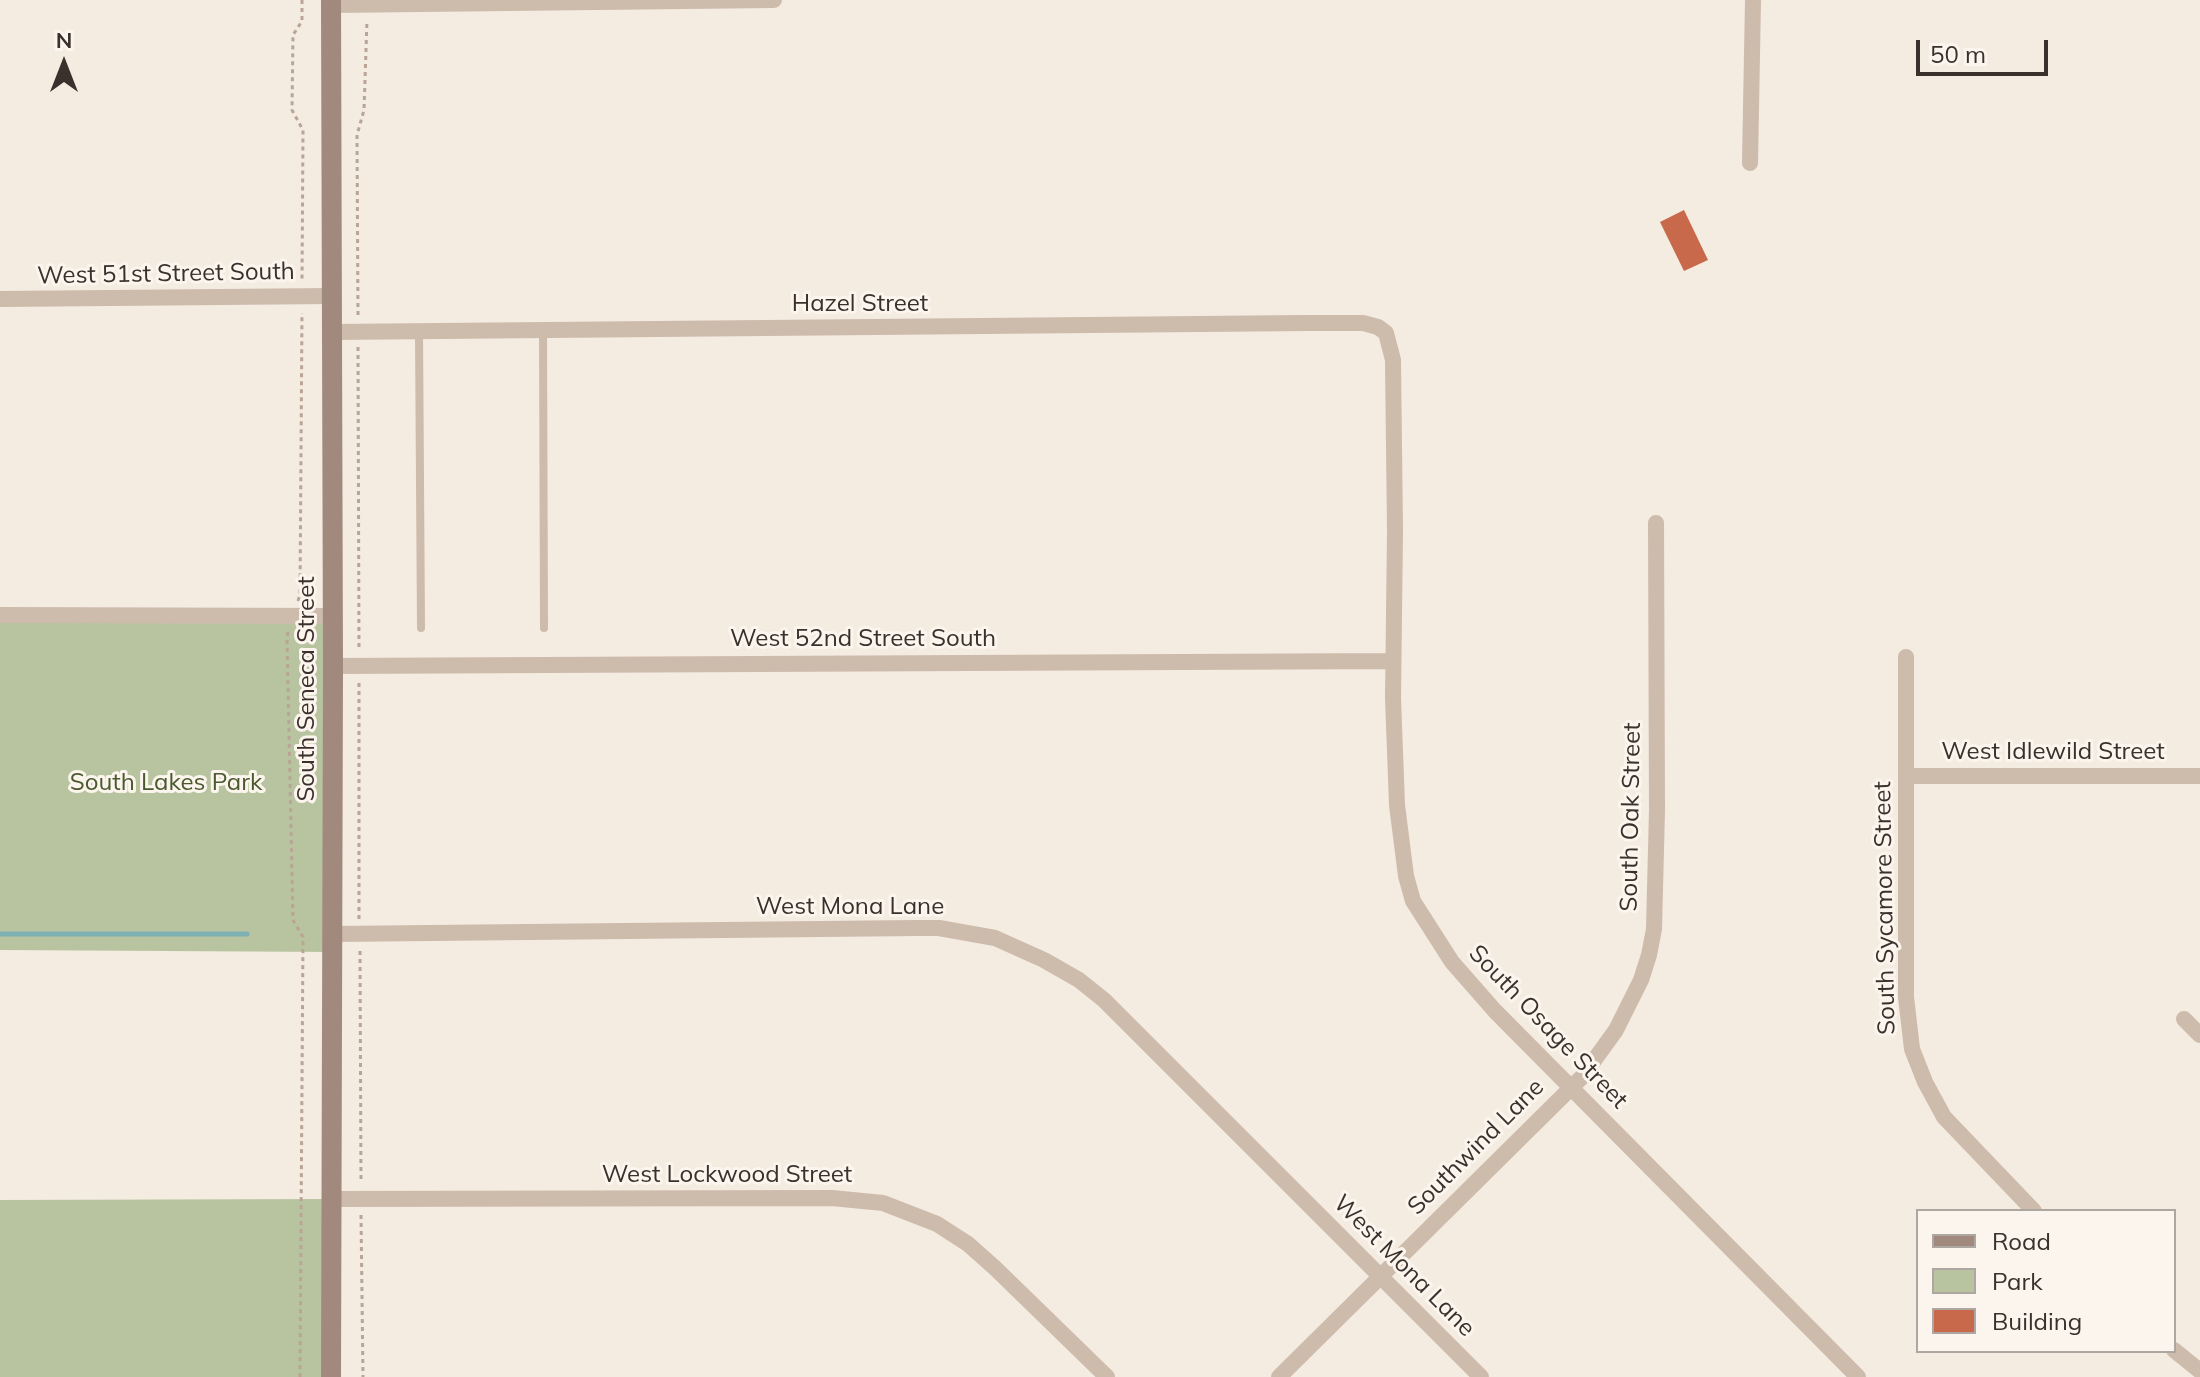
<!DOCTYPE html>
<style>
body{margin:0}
#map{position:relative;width:2200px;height:1377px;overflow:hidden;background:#f4ebe1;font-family:Mulish,sans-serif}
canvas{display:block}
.legend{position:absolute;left:1916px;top:1209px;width:260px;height:144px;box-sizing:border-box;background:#fbf5ee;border:2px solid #aea6a0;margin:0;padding:10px 14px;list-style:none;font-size:24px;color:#3b302b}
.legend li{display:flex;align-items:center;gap:16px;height:40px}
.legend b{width:40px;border:2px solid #aea6a0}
.north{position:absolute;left:24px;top:24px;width:80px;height:80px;-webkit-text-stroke:6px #fbf5ee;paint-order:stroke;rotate:0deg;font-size:22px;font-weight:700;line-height:32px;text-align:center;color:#3b302b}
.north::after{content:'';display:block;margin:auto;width:28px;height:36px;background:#3b302b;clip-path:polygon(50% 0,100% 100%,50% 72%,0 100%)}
.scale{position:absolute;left:1916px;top:40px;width:132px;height:36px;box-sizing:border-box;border:4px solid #3b302b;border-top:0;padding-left:10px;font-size:24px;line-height:28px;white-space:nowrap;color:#3b302b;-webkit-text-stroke:6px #fbf5ee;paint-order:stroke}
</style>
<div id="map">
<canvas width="2200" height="1377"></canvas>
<ul class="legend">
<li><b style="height:10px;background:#a18a7d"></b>Road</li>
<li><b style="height:22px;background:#b8c4a0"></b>Park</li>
<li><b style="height:22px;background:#c8694b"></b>Building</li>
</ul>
<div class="north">N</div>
<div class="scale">50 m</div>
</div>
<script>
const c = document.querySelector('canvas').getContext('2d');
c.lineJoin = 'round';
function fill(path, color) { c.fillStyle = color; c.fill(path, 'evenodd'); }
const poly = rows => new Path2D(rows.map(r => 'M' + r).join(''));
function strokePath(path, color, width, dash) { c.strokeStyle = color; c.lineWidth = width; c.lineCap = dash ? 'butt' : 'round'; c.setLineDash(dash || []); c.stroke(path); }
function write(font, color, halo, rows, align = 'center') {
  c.font = font + ' Mulish,sans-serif'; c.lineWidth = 6; c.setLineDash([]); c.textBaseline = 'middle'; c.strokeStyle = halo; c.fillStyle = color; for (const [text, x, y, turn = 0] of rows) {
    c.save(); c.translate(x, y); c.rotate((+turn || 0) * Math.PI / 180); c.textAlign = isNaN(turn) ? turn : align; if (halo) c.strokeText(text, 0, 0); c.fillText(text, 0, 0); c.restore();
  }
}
const green = poly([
 [0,615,333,616,333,952,0,950],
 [332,1199,331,1377,0,1377,0,1200]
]);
const stream = poly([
 [0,934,247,934]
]);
const building = poly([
 [1684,210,1708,260,1684,271,1660,222]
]);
const path = poly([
 [302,0,302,21,293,35,292,110,303,130,302,282],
 [358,315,357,135,364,110,367,20],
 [358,347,359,651],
 [298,601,300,594,302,313],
 [288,632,287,638,293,920,303,937,300,1377],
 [359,683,359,919],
 [360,951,361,1183],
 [361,1215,363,1377]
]);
const lane = poly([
 [543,330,544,628],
 [419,333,421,628]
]);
const street = poly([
 [331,5,774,0],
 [1750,163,1753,0],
 [0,299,332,296],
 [331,332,1307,323,1363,323,1378,327,1386,333,1393,360,1395,531,1393,698,1397,805,1406,876,1413,901,1452,962,1495,1011,1858,1377],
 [0,615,333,616],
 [1906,657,1906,997,1912,1049,1925,1082,1944,1117,2034,1211],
 [333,666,1393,661],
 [1906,776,2200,776],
 [333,934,918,928,939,928,995,938,1044,960,1079,980,1104,1000,1481,1377],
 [2184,1019,2200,1035],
 [332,1199,832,1198,883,1203,937,1224,968,1244,995,1268,1107,1377],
 [2174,1350,2200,1371],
 [1279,1377,1582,1077,1616,1030,1641,980,1649,955,1654,929,1657,810,1656,523]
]);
const secondary = poly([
 [331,0,333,666,331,1377]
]);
const streetNames = [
 ["West 51st Street South",166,274,-1],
 ["Hazel Street",860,304],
 ["West 52nd Street South",863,639],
 ["South Seneca Street",307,689,-90],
 ["West Idlewild Street",2053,752],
 ["South Oak Street",1631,817,-89],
 ["West Mona Lane",850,907],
 ["South Sycamore Street",1885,908,-91],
 ["South Osage Street",1548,1027,46],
 ["Southwind Lane",1476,1147,-45],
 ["West Lockwood Street",727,1175],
 ["West Mona Lane",1404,1266,45]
];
const parkNames = [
 ["South Lakes Park",166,783]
];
fill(green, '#b8c4a0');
strokePath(stream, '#7fb0b2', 5);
fill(building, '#c8694b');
strokePath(path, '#b9a596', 3, [4, 4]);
strokePath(lane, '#cdbbac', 8);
strokePath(street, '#cdbbac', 16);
strokePath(secondary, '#a18a7d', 20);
write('24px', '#3b302b', '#fbf5ee', streetNames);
write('24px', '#4a5a2e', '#fbf5ee', parkNames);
</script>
